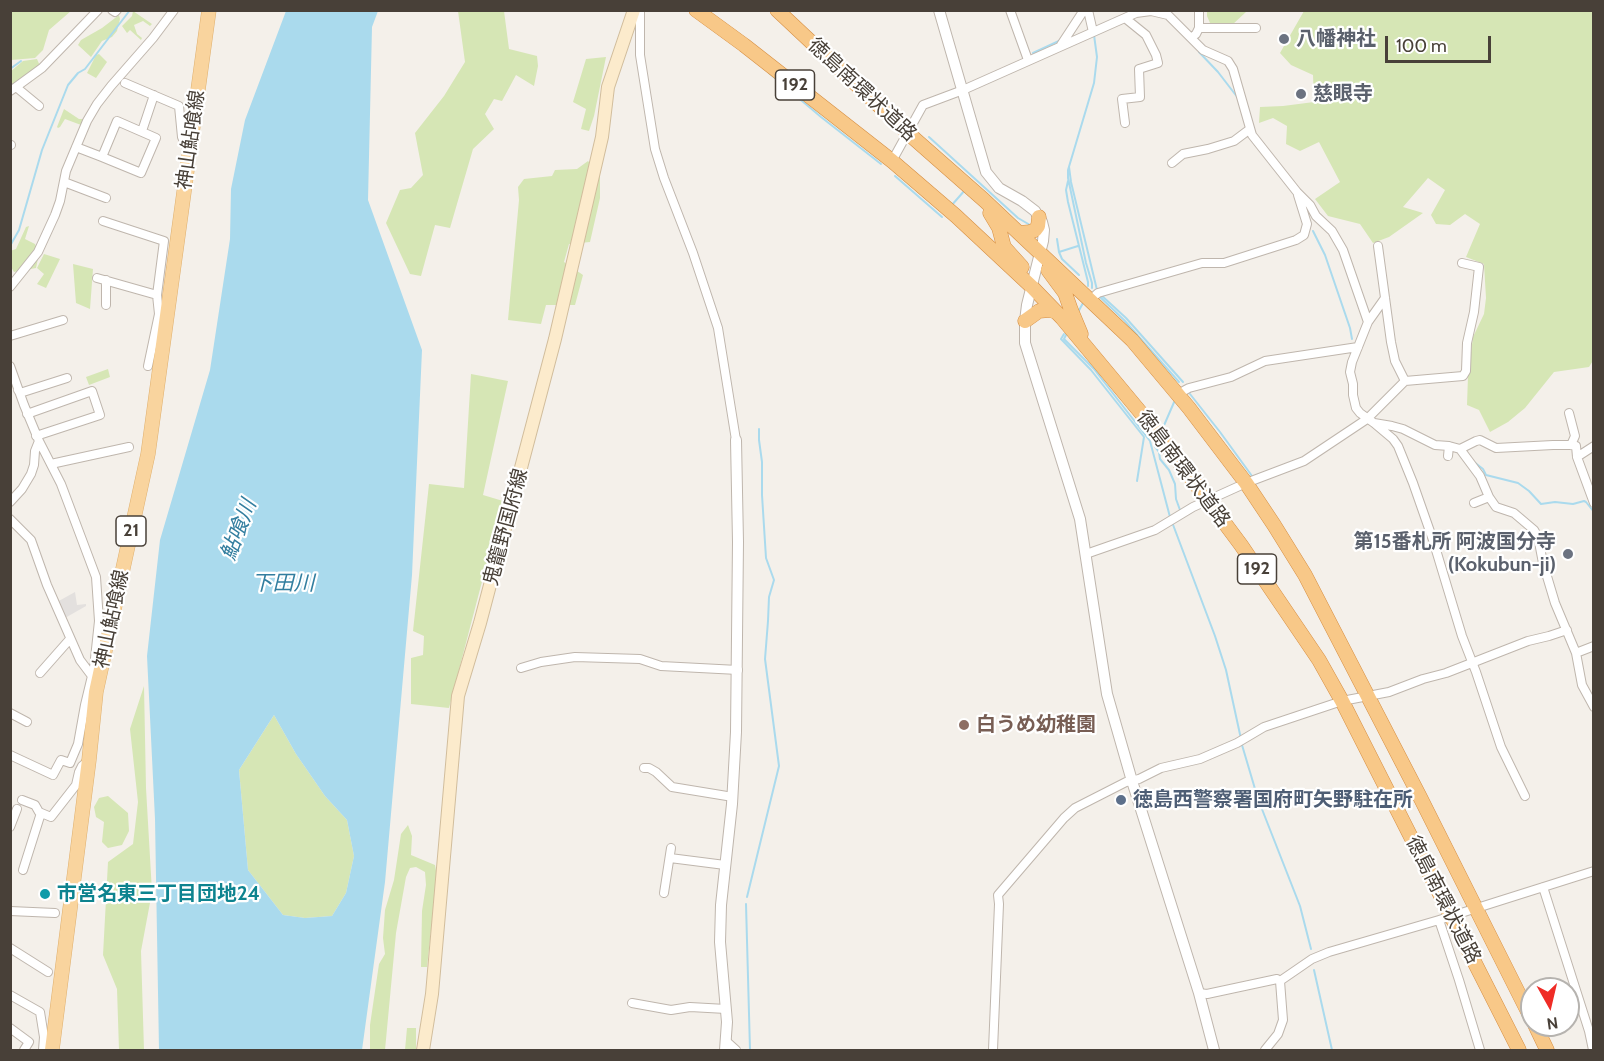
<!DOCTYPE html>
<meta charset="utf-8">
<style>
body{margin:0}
#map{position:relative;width:1604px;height:1061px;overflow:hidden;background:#f4f0ea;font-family:Cabin,sans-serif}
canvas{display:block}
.frame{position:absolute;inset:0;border:12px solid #484038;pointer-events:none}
.north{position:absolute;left:1520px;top:977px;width:60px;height:60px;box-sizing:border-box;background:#fff;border:2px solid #b6b3af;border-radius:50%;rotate:172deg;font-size:16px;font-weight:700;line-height:24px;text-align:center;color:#484038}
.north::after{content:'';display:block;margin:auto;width:21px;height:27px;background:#ef2c26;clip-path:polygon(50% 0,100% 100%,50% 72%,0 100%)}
.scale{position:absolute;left:1385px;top:36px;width:106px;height:27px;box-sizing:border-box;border:3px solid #484038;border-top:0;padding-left:8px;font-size:18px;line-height:21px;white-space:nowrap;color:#484038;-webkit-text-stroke:4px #fff;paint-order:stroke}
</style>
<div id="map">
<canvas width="1604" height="1061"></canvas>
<div class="frame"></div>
<div class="north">N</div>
<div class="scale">100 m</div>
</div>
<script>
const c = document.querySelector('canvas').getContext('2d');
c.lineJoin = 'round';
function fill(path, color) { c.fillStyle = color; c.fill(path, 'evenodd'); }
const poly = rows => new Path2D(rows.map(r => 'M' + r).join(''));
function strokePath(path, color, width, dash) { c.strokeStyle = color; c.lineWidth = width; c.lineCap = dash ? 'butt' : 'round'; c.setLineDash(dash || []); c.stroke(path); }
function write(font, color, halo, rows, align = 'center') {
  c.font = font + ' Cabin,"Noto Sans JP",sans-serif'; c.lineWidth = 4.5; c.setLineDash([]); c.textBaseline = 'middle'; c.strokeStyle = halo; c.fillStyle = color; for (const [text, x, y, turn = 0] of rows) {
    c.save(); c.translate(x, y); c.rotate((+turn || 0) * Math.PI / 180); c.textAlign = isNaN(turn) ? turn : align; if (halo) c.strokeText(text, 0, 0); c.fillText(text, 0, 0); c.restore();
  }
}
const green = poly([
 [11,10,71,10,71,11,49,30,43,50,35,58,11,60],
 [1245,10,1246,12,1232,25,1210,23,1207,16,1207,11],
 [133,11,152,24,150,26,143,21,134,25,137,34,142,38,141,40,130,30,127,33,122,26,132,16],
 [458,11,504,11,509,49,537,56,538,66,534,86,516,75,502,101,494,99,485,114,494,129,473,149,450,228,435,225,421,276,410,274,386,223,400,190,411,188,423,175,415,133,444,96,465,62],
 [1304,11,1593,11,1594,359,1589,367,1554,372,1525,408,1508,422,1490,432,1479,410,1467,405,1468,376,1473,337,1484,314,1486,298,1484,264,1466,257,1480,224,1465,214,1450,225,1436,224,1431,215,1445,190,1428,178,1403,207,1423,213,1389,237,1373,243,1360,224,1328,216,1315,199,1340,182,1319,142,1300,151,1286,144,1287,126,1273,118,1259,123,1260,107,1283,106,1314,102,1313,75,1291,65,1280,53],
 [119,15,120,19,117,31,112,37,102,41,91,57,78,45,81,40,102,28],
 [99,54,107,62,96,78,87,73,96,55],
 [606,57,594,116,589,131,581,129,586,109,573,102,586,59],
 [37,59,40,66,11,88,10,72,23,61],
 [64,109,79,119,84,119,81,125,65,119,60,127,58,128,57,127],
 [588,161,600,175,600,198,590,242,569,244,564,262,583,275,575,305,546,305,541,324,508,320,519,200,518,187,524,179,552,176,555,170,577,169],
 [29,226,25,239,35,244,39,254,36,268,14,272,11,267,10,251,16,249,26,227],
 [44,254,60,259,46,288,37,284,44,274,37,268],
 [73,264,93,269,90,309,76,303],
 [108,369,110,377,89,385,86,377],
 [471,374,508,381,483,495,503,501,449,708,411,704,411,658,423,655,424,636,413,631,429,484,464,488],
 [144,686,146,788,152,892,141,951,144,1050,119,1050,117,989,103,955,108,862,133,844,138,802,130,729],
 [274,715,296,754,325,796,347,820,354,856,346,893,332,916,305,918,283,915,248,870,239,770],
 [108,796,128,813,129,831,122,845,108,848,102,842,104,822,96,817,94,807,99,798],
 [408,825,412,836,411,855,435,865,437,876,427,967,421,967,422,911,426,885,425,872,416,867,410,868,406,877,396,933,385,1050,370,1050,370,1025,379,964,385,954,383,938,385,910,394,880,401,834],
 [407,1028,416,1028,416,1050,405,1050]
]);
const parking = poly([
 [75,592,77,605,86,604,86,606,65,618,57,602]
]);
const water = poly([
 [286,11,378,11,372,27,368,200,422,350,412,575,385,882,362,1050,159,1050,155,819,147,656,160,540,210,370,230,239,231,189,245,120],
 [274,715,296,754,325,796,347,820,354,856,346,893,332,916,305,918,283,915,248,870,239,770]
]);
const stream = poly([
 [1199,52,1218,72,1238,98],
 [1033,53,1061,40],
 [10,69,21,61],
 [769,73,821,117,881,164],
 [929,137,1018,218,1030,225],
 [1069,167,1071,182,1097,290],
 [895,176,942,217],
 [1068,181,1066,190,1068,202,1088,282,1088,286],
 [951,206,965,190],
 [1313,231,1325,255,1350,328,1352,339],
 [1057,239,1059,252,1062,259,1079,275],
 [10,246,19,230,42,150,68,85,78,73,85,69,130,10],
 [1059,252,1078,246],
 [1092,288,1092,283,1086,263,1068,178,1068,170,1094,83,1097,57,1094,35],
 [1101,295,1126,318,1183,382],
 [1100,297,1124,320,1179,382],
 [1077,314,1083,303],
 [1064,334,1061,339,1091,370,1144,437,1137,481],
 [1066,335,1064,339,1094,369,1150,441,1170,517],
 [1190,394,1220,432,1252,476],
 [1162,430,1175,400],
 [1156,444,1155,447,1159,452,1160,459,1169,470,1175,484,1176,499,1180,510],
 [1474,462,1483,469,1486,475,1518,483,1529,491,1541,504,1555,502,1573,504,1584,501,1586,502,1594,512],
 [1172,522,1215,636,1226,670,1241,739],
 [1242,745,1258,799,1300,906,1311,949],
 [747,897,779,766,765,659,768,621,769,597,774,580,766,558,762,495,762,462,759,440,759,429],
 [746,904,750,1050],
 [1314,970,1332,1050]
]);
const minor = poly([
 [112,10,115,12,117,10],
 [640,10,640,55,655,149,664,178,693,253,718,328,736,440],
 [1010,10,1028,60],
 [1088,10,1093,32],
 [1125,18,1146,35,1156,55,1158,63,1139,69,1140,97,1122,99,1125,123],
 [1199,28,1256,28],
 [1191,38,1196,34,1199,28,1199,10],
 [1061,45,1084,10],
 [125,83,179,106,182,137,188,151],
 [16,87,42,68,98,10],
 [10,91,16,87,39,106],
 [142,131,154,95],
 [10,145,11,145],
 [76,147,102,157,117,121,156,138,141,173,102,157],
 [892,161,923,105,963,90,1136,13,1151,11,1168,15,1203,50,1228,61,1233,69,1252,135,1297,192,1310,205,1316,216,1332,231,1343,250,1368,322,1352,362,1350,372,1353,384,1353,395,1356,408,1360,413,1374,423,1392,426,1403,429,1435,445,1449,446,1460,449,1480,476,1489,497,1496,507,1514,513,1534,530,1538,537,1543,563,1555,603,1576,653,1582,685,1594,707],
 [1172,163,1183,154,1208,149,1234,141,1250,129],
 [64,182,106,198],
 [103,221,164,241,157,295],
 [1378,246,1391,342,1395,361,1405,381],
 [97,278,157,295,159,314,167,316],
 [10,287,38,252,55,215,60,201,66,171,87,121,97,104,111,86,153,38,174,10],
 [1090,300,1098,293,1202,263,1224,263,1296,240,1304,235,1307,224,1298,195],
 [106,305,106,280],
 [1368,322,1385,298],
 [10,336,63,320],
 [10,366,24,405,39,441,35,451,34,465,31,474,22,489,10,502],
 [148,366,159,314],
 [18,390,20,393,67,378],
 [1178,394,1189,388,1231,377,1265,361,1358,347],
 [1569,413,1575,436,1571,445],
 [27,414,92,391,100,415,36,436],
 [1374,423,1393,439,1398,446,1413,483,1433,540,1462,636,1476,672,1501,747,1525,796],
 [39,441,61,484,96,577,99,621,93,677],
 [1460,449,1476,441,1480,440,1496,448,1553,445,1571,445,1576,446,1577,457,1594,503],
 [1448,456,1449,446],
 [1577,457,1594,446],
 [51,464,129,447],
 [1474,503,1489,497],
 [10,519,31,540,47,585,80,660,92,676,85,705,78,744,70,763,61,760,53,775,10,755],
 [1086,554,1155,530,1193,507,1246,483,1304,461,1367,419,1405,381,1463,376,1466,371,1467,343,1474,312,1479,267,1462,263],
 [1576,653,1594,646],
 [521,668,541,662,575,657,640,659,661,666,738,670],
 [40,673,70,639],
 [10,713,27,722],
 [644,768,649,768,656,772,672,787,733,797],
 [22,800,35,805,39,812,51,817,76,785,79,772,82,766,89,760],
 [10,827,17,809],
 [670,858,725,865],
 [23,870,41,813],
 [1543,887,1589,1031,1593,1050],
 [664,893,671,848],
 [10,911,55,913],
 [1439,920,1459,980,1480,1050],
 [10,948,48,972],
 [1199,993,1207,994,1277,979,1280,981],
 [10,995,40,1012,44,1037,43,1050],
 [632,1003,671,1010,690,1007,726,1009],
 [10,1028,29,1042,24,1050],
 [726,1041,736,1050],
 [993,1050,999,904,998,895,1064,818,1075,808,1126,782,1139,779,1161,768,1200,759,1237,743,1264,727,1342,701,1389,692,1423,679,1446,673,1528,641,1549,636,1567,630],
 [1265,1050,1278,1034,1283,1020,1280,981,1312,959,1329,952,1439,920,1594,871]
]);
const tertiary = poly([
 [939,10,986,172,999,188,1022,201,1035,211,1042,222,1044,230,1043,241,1027,305,1025,321,1025,343,1080,519,1107,694,1132,781,1199,993,1214,1050],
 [725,1050,727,1022,720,942,721,905,732,804,736,732,738,542,736,440]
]);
const secondary = poly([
 [423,1050,432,994,458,696,480,623,555,339,602,137,608,87,634,10]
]);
const primary = poly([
 [52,1050,89,760,96,692,148,454,209,10]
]);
const trunk = poly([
 [696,10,744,45,892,161,956,216,1032,287,1062,318,1156,431,1241,545,1319,660,1342,701,1519,1050],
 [777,10,909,134,984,200,1132,340,1189,408,1246,483,1274,525,1305,575,1420,797,1532,1020],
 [990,213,999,228,1004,247,1022,267],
 [1019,233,1030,232,1035,230,1038,226,1039,217],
 [1048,270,1065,293,1071,310,1081,334],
 [1025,321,1039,311,1050,310,1056,312],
 [1535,1025,1547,1050]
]);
const markers = [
 [1284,39,6,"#6b7280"],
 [1301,94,6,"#6b7280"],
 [1568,554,6,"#6b7280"],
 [964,725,6,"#8d6e63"],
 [1121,800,6,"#5c6f8a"],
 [45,894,6,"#0f9aa8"]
];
const shields = [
 [795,85,39],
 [131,531,30],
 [1257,569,39]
];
const shieldNames = [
 ["192",795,85],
 ["21",131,531],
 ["192",1257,569]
];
const worshipNames = [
 ["八幡神社",1296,39],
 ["慈眼寺",1313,94],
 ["第15番札所 阿波国分寺",1556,542,"right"],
 ["(Kokubun-ji)",1556,565,"right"]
];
const streetNames = [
 ["徳島南環状道路",862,90,43],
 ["神山鮎喰線",191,140,-82],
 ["徳島南環状道路",1183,469,53],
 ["鬼籠野国府線",506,527,-75],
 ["神山鮎喰線",112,619,-78],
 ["徳島南環状道路",1443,900,63]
];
const educationNames = [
 ["白うめ幼稚園",976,725]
];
const serviceNames = [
 ["徳島西警察署国府町矢野駐在所",1133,800]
];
const cultureNames = [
 ["市営名東三丁目団地24",57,894]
];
const waterNames = [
 ["鮎喰川",239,530,-69],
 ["下田川",283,584]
];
fill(green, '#d6e6b5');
fill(parking, '#e3e0de');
fill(water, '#aadaed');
strokePath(stream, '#aadaed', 2);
strokePath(minor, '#bfb6ad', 10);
strokePath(tertiary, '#bfb6ad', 12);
strokePath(secondary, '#d1bd9c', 14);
strokePath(primary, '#deaf6e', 15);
strokePath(trunk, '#d68e42', 15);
strokePath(minor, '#fff', 8);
strokePath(tertiary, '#fff', 10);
strokePath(secondary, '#fcebcc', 12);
strokePath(primary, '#f9d49e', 14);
strokePath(trunk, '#f8c888', 14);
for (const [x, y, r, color] of markers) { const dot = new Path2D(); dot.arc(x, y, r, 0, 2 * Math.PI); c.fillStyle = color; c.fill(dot); strokePath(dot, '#fff', 2); }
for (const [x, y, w] of shields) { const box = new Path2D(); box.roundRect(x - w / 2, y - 15, w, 30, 4.5); c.fillStyle = '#fff'; c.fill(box); strokePath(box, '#484038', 1.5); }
write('bold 18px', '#484038', null, shieldNames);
write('bold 20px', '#5b616d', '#fff', worshipNames, 'left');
write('20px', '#484038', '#fff', streetNames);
write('bold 20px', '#785e54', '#fff', educationNames, 'left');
write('bold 20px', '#4e5e75', '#fff', serviceNames, 'left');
write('bold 20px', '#0d838f', '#fff', cultureNames, 'left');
write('italic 21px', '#327e9f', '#fff', waterNames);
</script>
